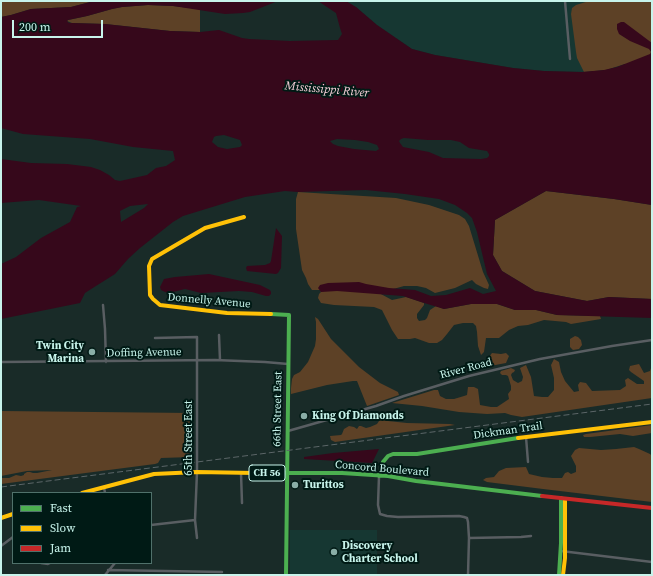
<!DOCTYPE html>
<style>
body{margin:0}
#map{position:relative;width:653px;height:576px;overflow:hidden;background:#192b28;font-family:"Source Serif 4",serif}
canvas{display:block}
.frame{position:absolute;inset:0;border:2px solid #c7f4eb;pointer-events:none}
.legend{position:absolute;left:12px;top:492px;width:140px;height:72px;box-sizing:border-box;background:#001a15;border:1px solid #50716b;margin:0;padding:5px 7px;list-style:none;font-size:12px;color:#c7f4eb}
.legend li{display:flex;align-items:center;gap:8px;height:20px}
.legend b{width:20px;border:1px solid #50716b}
.scale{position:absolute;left:12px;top:20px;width:91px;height:18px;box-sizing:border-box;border:2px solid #c7f4eb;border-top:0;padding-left:5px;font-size:12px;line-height:14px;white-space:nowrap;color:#c7f4eb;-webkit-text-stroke:3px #001a15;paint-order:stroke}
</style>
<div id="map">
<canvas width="653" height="576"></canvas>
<div class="frame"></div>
<ul class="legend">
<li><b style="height:5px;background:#4caf50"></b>Fast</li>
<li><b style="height:5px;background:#ffc107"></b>Slow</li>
<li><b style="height:5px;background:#c62828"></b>Jam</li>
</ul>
<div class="scale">200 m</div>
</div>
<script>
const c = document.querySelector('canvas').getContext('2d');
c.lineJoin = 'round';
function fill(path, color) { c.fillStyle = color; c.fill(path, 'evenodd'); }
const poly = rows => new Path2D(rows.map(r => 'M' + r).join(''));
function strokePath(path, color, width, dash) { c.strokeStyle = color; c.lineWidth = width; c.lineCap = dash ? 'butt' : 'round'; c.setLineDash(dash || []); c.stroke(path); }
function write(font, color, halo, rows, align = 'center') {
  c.font = font + ' "Source Serif 4",serif'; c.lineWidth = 4; c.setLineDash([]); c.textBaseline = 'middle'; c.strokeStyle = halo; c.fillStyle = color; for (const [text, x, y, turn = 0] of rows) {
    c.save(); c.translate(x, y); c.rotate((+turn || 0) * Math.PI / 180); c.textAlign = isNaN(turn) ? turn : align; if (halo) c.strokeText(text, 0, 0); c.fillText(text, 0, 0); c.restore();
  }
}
const built = poly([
 [321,1,625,1,594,71,582,72,544,71,513,68,435,55,412,49,377,25,356,7],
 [290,530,377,530,377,575,290,575]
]);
const green = poly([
 [1,1,94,1,71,7,31,9,11,15,1,17],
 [589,1,652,1,652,102,625,64,606,70,584,72,577,58,576,52,571,14,572,8,576,5],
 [148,5,173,6,200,9,200,32,170,31,105,24,72,23,67,21,68,20,87,16,112,9,122,7],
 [546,191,614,199,652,205,652,299,609,297,587,301,535,291,502,271,493,255,495,220],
 [298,192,396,198,429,205,459,215,465,219,469,226,483,272,489,285,488,289,484,288,476,284,472,280,455,288,435,293,426,288,417,286,404,286,379,293,392,300,406,297,424,303,424,305,417,314,417,318,419,321,425,320,427,318,430,310,436,306,444,309,471,304,497,304,515,310,536,310,557,315,600,316,601,319,571,324,566,322,544,320,528,325,518,326,509,330,499,338,486,338,484,352,481,355,478,346,477,332,476,326,473,323,463,323,454,325,447,334,442,340,437,343,429,343,415,338,410,339,398,339,392,330,382,310,374,307,334,305,321,303,318,298,319,294,321,292,320,290,312,290,308,284,306,278,302,270,296,229,296,199],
 [315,317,318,319,331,339,359,367,380,383,398,392,399,395,367,406,357,381,353,381,327,385,291,394,291,388,292,379,294,375,300,372,308,362,315,346,316,339,316,322],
 [575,336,578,337,581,340,582,345,579,349,573,350,570,347,570,339],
 [492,353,501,354,506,353,509,356,506,363,490,366,489,363,490,360,489,357],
 [554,359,559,362,561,372,565,381,574,392,579,391,578,385,580,382,586,383,592,391,620,390,626,386,625,380,628,378,637,384,644,384,644,381,631,372,629,370,630,366,639,364,644,373,650,371,652,365,652,398,522,417,511,415,505,413,487,414,459,412,422,406,392,403,434,390,438,390,440,396,446,399,454,399,464,396,467,395,468,387,474,387,478,389,480,405,491,407,497,407,509,399,508,394,511,390,511,386,508,376,506,375,502,375,500,373,501,371,511,368,515,370,514,372,512,373,511,375,513,380,518,383,522,381,523,377,520,368,526,365,531,377,534,396,542,397,548,397,554,390,554,378,551,365],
 [1,411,191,413,192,457,161,458,158,463,155,464,1,484,1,478,9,478,16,475,21,476,24,475,24,474,27,472,30,472,33,473,37,473,52,470,27,471,1,476],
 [381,418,388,421,407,423,450,424,455,425,335,442,331,440,330,436,341,435,342,434,344,429,349,426,354,427,357,429,359,426,361,426,366,428,370,427,377,424],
 [652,425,652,433,633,436,620,434,590,437,584,437,583,435,586,434],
 [634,447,639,449,650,454,652,456,652,502,543,489,487,482,483,480,486,478,494,477,499,471,506,468,526,467,529,474,542,477,553,478,562,478,565,473,568,472,571,474,576,472,576,466,571,456,575,450,579,448,601,450,616,449]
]);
const water = poly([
 [94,1,278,1,250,12,243,13,225,14,173,6,148,5,122,7,112,9,87,16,68,20,67,21,69,23,72,23,105,24,170,31,200,32,219,30,242,38,249,39,290,41,338,40,342,34,340,28,336,13,318,1,346,1,356,7,377,25,412,49,435,55,513,68,544,71,582,72,604,70,617,67,650,54,651,52,649,49,630,41,619,34,617,29,617,24,621,22,624,22,652,43,652,205,614,199,546,191,495,220,493,255,502,271,535,291,587,301,609,297,652,299,652,318,557,315,536,310,515,310,497,304,471,304,444,309,421,302,403,296,337,291,321,292,318,288,320,285,328,283,359,282,366,284,389,288,415,290,431,296,446,295,470,288,483,294,496,291,487,274,477,232,472,218,467,213,455,205,439,199,405,194,366,190,298,192,285,191,245,197,183,216,173,222,140,248,128,259,115,274,88,291,85,293,80,303,1,319,1,264,16,257,41,238,70,222,77,207,81,206,39,200,1,203,1,159,31,163,67,164,91,167,100,170,109,175,115,180,120,181,147,175,156,168,166,166,175,160,173,151,133,147,90,139,23,134,1,128,1,17,11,15,31,9,71,7],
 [224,135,240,140,242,145,240,147,227,149,218,147,212,142,214,137,216,136],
 [404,138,428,140,451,140,460,142,469,148,487,151,489,154,489,156,487,158,481,159,443,158,429,152,403,147,400,143,399,141,401,139],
 [337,139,355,140,368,142,377,145,379,149,376,151,354,149,338,146,333,144,330,141],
 [148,204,144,208,121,222,120,211,130,206],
 [276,228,282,236,281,268,278,273,276,274,247,271,246,268,247,266,265,265,270,263,271,261],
 [209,274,260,285,270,290,271,292,271,294,269,296,266,296,252,292,239,291,201,293,185,289,169,293,165,292,161,290,160,287,164,279,175,277],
 [379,449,372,463,304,459,304,457,333,453]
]);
const street = poly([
 [565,1,570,59],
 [103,305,105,329,106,362],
 [219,335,220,360],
 [155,338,197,337,197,472,195,520,197,538],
 [1,362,215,360,265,362,288,364],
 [288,431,376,406,404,396,469,376,540,359,612,346,652,340],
 [526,437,528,462],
 [241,473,242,503],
 [379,476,378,505,380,514,387,516,398,517,459,516,464,517,467,518,468,522,469,538,468,575],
 [104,487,105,493],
 [151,525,195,520],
 [469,538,521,537,531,536],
 [1,546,13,537],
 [561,551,652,562],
 [41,563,48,564,50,563],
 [108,570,222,572],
 [105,575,115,563]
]);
const fast = poly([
 [271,314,289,315,286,575],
 [255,473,342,473,388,476,416,481,542,496],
 [379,476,383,462,388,456,393,454,417,454,518,438],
 [559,575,561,543,561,498]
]);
const slow = poly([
 [244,217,205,228,152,259,149,266,150,295,153,299,160,305,227,313,271,314],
 [518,438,652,422],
 [82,493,154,474,197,472,255,473],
 [1,518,13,514],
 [563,575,565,558,565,499]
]);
const jam = poly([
 [542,496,652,508]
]);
const rail = poly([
 [1,487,652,404]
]);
const markers = [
 [92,352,4,"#8aaea7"],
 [304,416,4,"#8aaea7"],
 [295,485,4,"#8aaea7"],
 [334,552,4,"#8aaea7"]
];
const shields = [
 [267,473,36]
];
const shieldNames = [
 ["CH 56",267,473]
];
const streetNames = [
 ["Donnelly Avenue",209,301,5],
 ["Doffing Avenue",144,353,-1],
 ["River Road",466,369,-15],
 ["66th Street East",278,409,-89],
 ["Dickman Trail",508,431,-8],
 ["65th Street East",189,438,-90],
 ["Concord Boulevard",382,469,5]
];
const poiNames = [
 ["Twin City",84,346,"right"],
 ["Marina",84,359,"right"],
 ["King Of Diamonds",312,416],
 ["Turittos",303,485],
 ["Discovery",342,546],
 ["Charter School",342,559]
];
const waterNames = [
 ["Mississippi River",327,90,5]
];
fill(built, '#163732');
fill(green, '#5d4126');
fill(water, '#36081b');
strokePath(street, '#595e62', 2.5);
strokePath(fast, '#4caf50', 4);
strokePath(slow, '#ffc107', 4);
strokePath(jam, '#c62828', 4);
strokePath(rail, '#5c6668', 1, [6, 3]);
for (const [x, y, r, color] of markers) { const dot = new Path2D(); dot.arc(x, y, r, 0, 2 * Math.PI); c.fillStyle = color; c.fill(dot); strokePath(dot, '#001a15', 1.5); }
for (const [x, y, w] of shields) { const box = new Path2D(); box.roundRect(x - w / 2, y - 8, w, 16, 3); c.fillStyle = '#001a15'; c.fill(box); strokePath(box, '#c7f4eb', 1); }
write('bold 10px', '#c7f4eb', null, shieldNames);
write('11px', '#c7f4eb', '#001a15', streetNames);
write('bold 11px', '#c7f4eb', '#001a15', poiNames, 'left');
write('italic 12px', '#f5ced8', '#001a15', waterNames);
</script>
